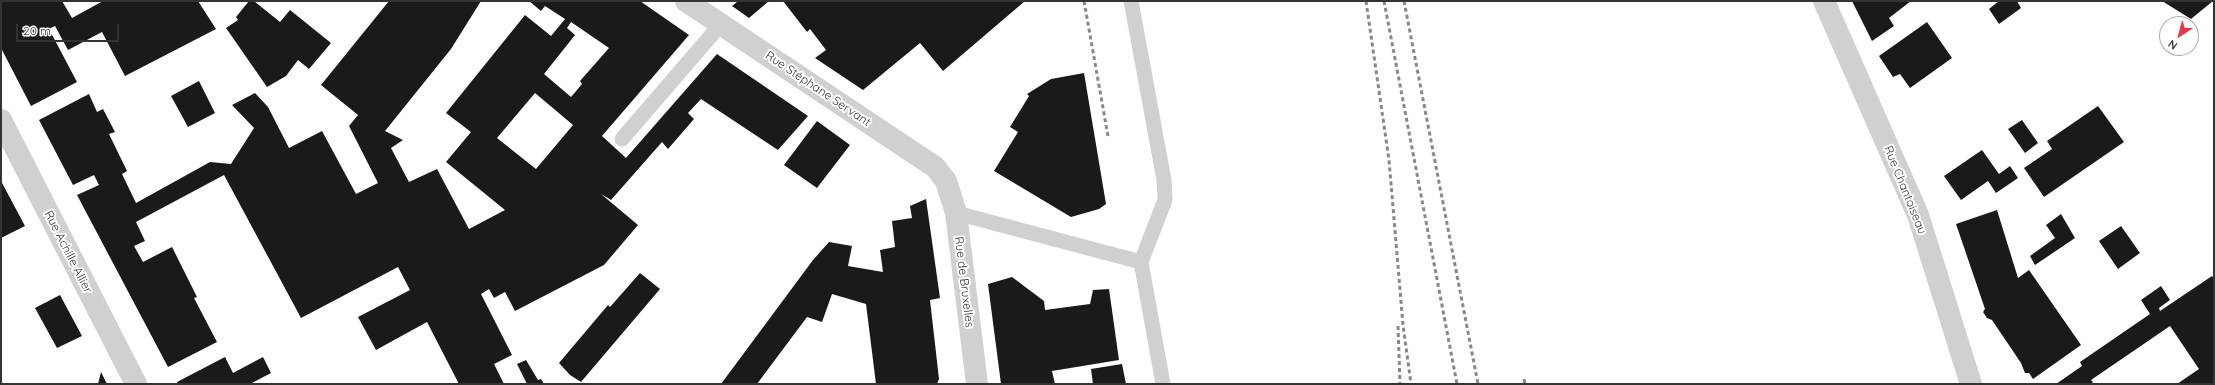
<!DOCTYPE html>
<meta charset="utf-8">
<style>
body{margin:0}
#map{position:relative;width:2215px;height:385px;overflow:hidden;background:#fff;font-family:Quicksand,sans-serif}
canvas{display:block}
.frame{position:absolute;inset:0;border:2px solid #333;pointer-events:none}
.north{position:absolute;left:2159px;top:16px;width:40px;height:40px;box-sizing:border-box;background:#fff;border:1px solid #adadad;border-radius:50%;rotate:216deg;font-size:11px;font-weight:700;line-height:16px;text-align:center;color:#333}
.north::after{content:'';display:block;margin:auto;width:14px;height:18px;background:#e63946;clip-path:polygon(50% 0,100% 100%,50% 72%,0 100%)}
.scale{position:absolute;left:16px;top:24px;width:103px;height:18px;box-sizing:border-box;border:2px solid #333;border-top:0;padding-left:5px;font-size:12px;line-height:14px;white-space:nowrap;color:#333;-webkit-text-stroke:3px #fff;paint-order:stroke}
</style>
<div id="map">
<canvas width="2215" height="385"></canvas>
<div class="frame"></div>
<div class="north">N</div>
<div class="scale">20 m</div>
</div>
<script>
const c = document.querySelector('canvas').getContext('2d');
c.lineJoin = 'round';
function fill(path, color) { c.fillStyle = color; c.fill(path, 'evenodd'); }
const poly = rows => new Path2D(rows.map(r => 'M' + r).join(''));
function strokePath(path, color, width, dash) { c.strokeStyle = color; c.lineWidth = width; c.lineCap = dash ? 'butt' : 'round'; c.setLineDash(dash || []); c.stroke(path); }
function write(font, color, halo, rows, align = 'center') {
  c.font = font + ' Quicksand,sans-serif'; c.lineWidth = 4; c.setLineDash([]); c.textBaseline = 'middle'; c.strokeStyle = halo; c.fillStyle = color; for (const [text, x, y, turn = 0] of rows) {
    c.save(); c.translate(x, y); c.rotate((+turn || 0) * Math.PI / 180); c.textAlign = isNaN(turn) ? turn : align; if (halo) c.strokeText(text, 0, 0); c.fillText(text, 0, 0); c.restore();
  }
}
const building = poly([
 [1,1,62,1,72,18,103,1,198,1,216,29,125,76,102,32,68,50,55,26,49,29,77,82,31,106,1,48],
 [249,1,254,1,280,22,290,10,331,43,309,69,298,60,286,76,267,87,226,28,238,20,236,17],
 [389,1,481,1,451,49,385,131,403,140,391,148,409,182,437,169,469,229,505,210,446,162,471,132,446,113,525,15,551,36,565,19,545,6,541,11,529,1,640,1,689,35,602,136,626,158,717,54,808,116,778,150,701,99,688,113,694,119,668,149,662,142,611,200,601,194,638,225,604,265,515,311,505,292,494,298,489,289,481,294,512,355,494,364,504,384,459,384,427,322,376,350,358,317,410,290,398,267,301,318,224,175,136,222,145,241,134,246,143,262,172,247,197,297,194,298,217,342,168,367,77,195,99,185,94,175,73,185,39,120,89,94,97,112,103,109,115,132,109,134,127,171,122,174,136,203,210,162,231,164,254,128,232,105,255,93,268,107,289,148,322,131,356,194,378,183,349,126,358,115,321,85],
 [571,22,609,48,580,81,582,84,571,97,544,74,575,35,567,28],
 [535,93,573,125,536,169,497,138],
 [738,1,769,1,749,18,732,6],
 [783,1,1025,1,943,71,920,43,863,90,815,58,826,50,810,29,807,32],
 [1852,1,1911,1,1889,18,1894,26,1872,41],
 [1999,1,2017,1,2021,8,1999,24,1989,9],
 [2162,1,2213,1,2191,19],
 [1927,22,1952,58,1910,88,1900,74,1893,77,1879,56],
 [1084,73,1106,204,1099,209,1071,217,994,171,1018,132,1010,127,1029,96,1027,94,1051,79],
 [199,81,215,113,188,127,171,96],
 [2098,106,2124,142,2044,197,2024,168,2052,149,2047,141],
 [2022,120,2038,143,2025,153,2008,129],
 [817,121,850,145,817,188,784,165],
 [1982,150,1999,174,2010,166,2018,178,1996,193,1988,181,1961,200,1944,176],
 [1,181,25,226,1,238],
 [926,199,940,298,930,300,939,379,937,384,876,384,866,304,832,294,822,322,807,317,757,384,721,384,813,260,829,242,852,246,848,266,883,272,880,250,895,247,892,221,912,218,910,206],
 [1997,210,2018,278,2029,270,2081,345,2033,379,2029,373,2025,373,2021,363,1992,320,1987,318,1983,312,1985,309,1956,224],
 [2061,214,2075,238,2035,265,2030,256,2055,238,2046,225],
 [2121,226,2140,253,2118,269,2099,241],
 [640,273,660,289,581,382,570,375,559,363,608,305,610,307],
 [2212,276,2214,279,2214,384,2177,384,2199,369,2170,326,2091,380,2093,382,2091,384,2056,384,2082,366,2080,362,2150,314,2141,300,2161,286,2170,300,2159,308,2160,311],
 [1012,277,1044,301,1045,310,1090,304,1093,290,1109,289,1119,360,1052,371,1055,384,1001,384,988,284],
 [60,295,82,336,57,348,35,308],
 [225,357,233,373,263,357,271,373,250,384,178,384,177,382],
 [526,360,538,380,541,379,544,384,527,384,517,364],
 [1122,364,1126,384,1093,384,1091,369],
 [101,372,107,384,98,384]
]);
const lane = poly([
 [1131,1,1164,180,1165,200,1141,262],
 [622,139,721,24],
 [956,213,1141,262,1163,384]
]);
const street = poly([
 [686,1,935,167,946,181,956,213,977,384],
 [1824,1,1918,215,1971,384],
 [1,120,136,384]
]);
const rail = poly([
 [1084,1,1108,136],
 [1366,1,1389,160,1403,325,1411,384],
 [1384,1,1457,384],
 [1404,1,1478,384],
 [1398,326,1400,384],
 [1524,379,1525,384]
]);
const streetNames = [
 ["Rue Stéphane Servant",818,89,34],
 ["Rue Chantoiseau",1905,190,68],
 ["Rue Achille Allier",68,252,63],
 ["Rue de Bruxelles",964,282,83]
];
fill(building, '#1a1a1a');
strokePath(lane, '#d0d0d0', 15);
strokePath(street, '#d0d0d0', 22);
strokePath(rail, '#888', 3, [4, 3]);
write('12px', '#333', '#fff', streetNames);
</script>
